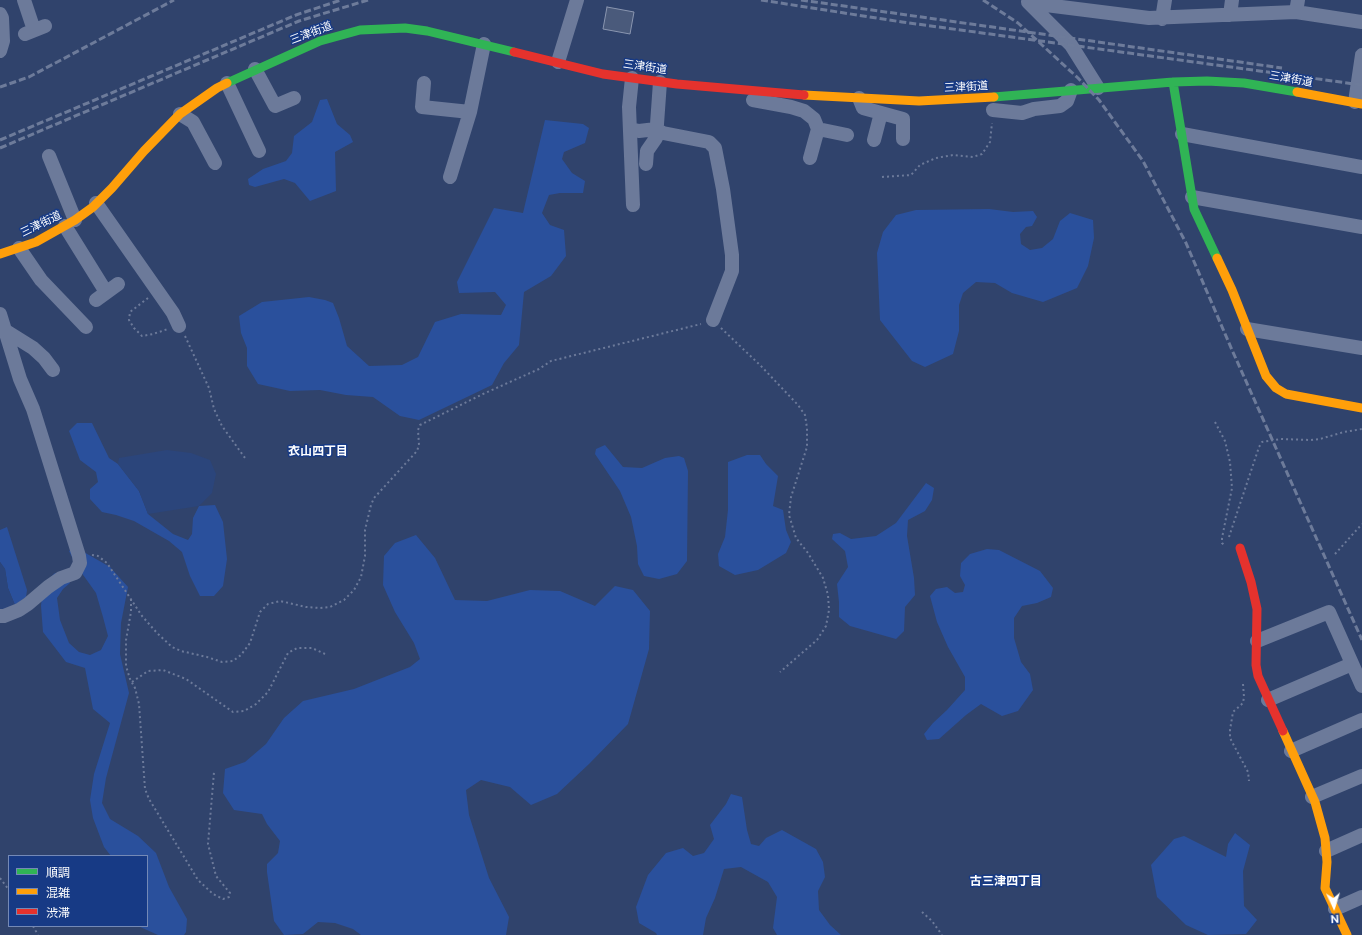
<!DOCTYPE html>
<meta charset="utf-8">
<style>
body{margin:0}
#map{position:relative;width:1362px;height:935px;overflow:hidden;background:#30436c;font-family:"Public Sans","Noto Sans JP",sans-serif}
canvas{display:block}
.legend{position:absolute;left:8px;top:855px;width:140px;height:72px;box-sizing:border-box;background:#173a85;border:1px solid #7489b6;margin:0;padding:5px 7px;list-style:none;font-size:12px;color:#fff}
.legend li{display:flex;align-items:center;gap:8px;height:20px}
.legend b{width:20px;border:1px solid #7489b6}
.north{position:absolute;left:1314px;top:887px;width:40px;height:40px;-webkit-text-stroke:3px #173a85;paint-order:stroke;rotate:176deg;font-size:11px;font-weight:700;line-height:16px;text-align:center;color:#fff}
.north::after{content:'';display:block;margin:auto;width:14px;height:18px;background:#fff;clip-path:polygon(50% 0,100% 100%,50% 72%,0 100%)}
</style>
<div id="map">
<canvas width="1362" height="935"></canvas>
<ul class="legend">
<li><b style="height:5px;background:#30b455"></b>順調</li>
<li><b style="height:5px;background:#ff9f0a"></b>混雑</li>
<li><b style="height:5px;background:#e5322d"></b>渋滞</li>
</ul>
<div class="north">N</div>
</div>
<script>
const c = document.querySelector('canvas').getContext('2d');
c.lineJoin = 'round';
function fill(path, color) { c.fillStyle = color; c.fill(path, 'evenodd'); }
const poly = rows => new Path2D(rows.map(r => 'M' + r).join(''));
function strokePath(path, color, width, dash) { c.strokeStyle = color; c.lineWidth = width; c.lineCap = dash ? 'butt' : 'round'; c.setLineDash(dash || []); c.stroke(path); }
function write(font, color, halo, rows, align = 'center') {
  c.font = font + ' "Public Sans","Noto Sans JP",sans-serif'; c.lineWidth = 3; c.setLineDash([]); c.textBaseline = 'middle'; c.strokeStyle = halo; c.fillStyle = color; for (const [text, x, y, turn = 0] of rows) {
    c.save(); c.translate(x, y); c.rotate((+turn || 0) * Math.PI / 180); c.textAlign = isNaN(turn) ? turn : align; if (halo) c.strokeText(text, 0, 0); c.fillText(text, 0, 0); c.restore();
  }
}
const green = poly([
 [327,99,337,124,350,135,353,142,335,152,336,191,310,201,295,183,284,179,255,187,249,185,248,179,263,169,286,161,292,153,294,136,312,122,320,100],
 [545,120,583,124,589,128,585,143,564,152,562,159,572,173,585,181,583,193,560,193,549,195,542,213,550,225,564,230,566,256,551,276,524,292,519,345,504,363,492,385,419,420,400,416,373,397,346,395,320,390,290,391,258,384,247,366,247,348,241,333,239,316,262,302,309,297,325,300,333,303,339,318,347,346,369,366,402,365,418,357,435,322,461,314,501,315,506,305,495,292,459,293,457,282,494,208,523,213],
 [989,209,1013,212,1033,211,1037,217,1032,226,1026,227,1020,234,1021,244,1030,250,1042,248,1053,239,1060,221,1070,213,1093,220,1094,238,1088,266,1077,288,1043,302,1012,293,995,283,976,282,963,293,959,305,959,331,953,354,925,367,912,361,880,320,877,253,883,232,896,215,916,210],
 [77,423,92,423,109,458,118,464,139,491,148,514,173,534,188,540,192,534,193,518,199,506,215,505,223,522,227,559,223,586,214,596,200,596,190,576,182,552,169,541,134,521,116,515,102,512,90,499,90,489,98,482,96,472,80,460,69,431],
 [605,445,623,467,642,468,665,458,679,456,684,458,688,471,687,561,677,574,659,579,644,576,638,564,637,546,631,517,620,491,595,454,596,449],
 [747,455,760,455,766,464,778,476,773,506,783,510,786,530,791,542,786,553,758,570,735,575,719,566,718,554,725,537,728,510,728,462],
 [926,483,934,488,932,500,925,511,908,520,907,536,914,578,915,595,905,607,904,631,896,639,850,626,839,617,839,602,837,584,848,567,845,551,832,539,833,534,840,533,851,539,876,536,896,523],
 [7,527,27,590,26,597,15,605,8,588,5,569,0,562,0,530],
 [416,535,435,558,455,600,487,601,530,590,560,591,595,606,615,586,633,590,650,611,649,649,628,724,589,764,557,794,531,805,510,787,481,780,466,790,469,815,489,878,509,917,506,935,361,935,353,929,335,923,318,922,303,934,284,935,274,921,267,872,267,864,278,853,280,841,267,824,262,814,234,810,223,793,225,769,245,762,266,744,284,718,303,701,354,689,410,667,420,659,414,643,395,612,383,585,384,556,395,543],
 [75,547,110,567,128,587,121,623,120,654,129,693,106,778,102,803,110,819,138,836,156,853,169,887,187,919,186,932,184,935,158,935,138,926,147,926,147,856,111,856,104,847,93,818,90,800,94,774,110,723,93,709,85,668,66,662,43,632,41,606,43,584,55,573,67,574,70,583,63,589,57,598,60,620,69,643,79,652,90,655,101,650,108,636,103,617,96,593,76,565,69,551],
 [987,549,999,550,1040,571,1053,588,1051,597,1037,603,1022,606,1014,618,1014,638,1021,662,1030,674,1033,690,1018,711,1002,716,981,704,966,715,939,739,927,740,924,734,933,723,947,710,965,690,965,677,948,647,937,622,930,596,936,589,947,587,955,593,963,592,965,585,960,576,961,563,970,554],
 [731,794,742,797,747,830,751,844,759,846,766,838,782,830,816,849,823,862,825,877,818,891,819,910,830,925,841,935,777,935,773,928,777,897,768,882,741,867,724,869,715,898,706,918,703,935,657,935,656,933,639,923,636,907,648,875,666,853,683,848,693,856,704,853,714,839,710,825,726,804],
 [1235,833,1250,845,1243,871,1244,906,1257,920,1246,934,1208,935,1186,925,1157,897,1151,865,1174,839,1184,836,1226,857,1228,844]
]);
const water = poly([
 [167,450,191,453,210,460,216,474,212,493,199,506,148,514,139,491,118,464,119,458],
 [0,562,5,569,8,588,15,605,0,611]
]);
const building = poly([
 [607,7,634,12,630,34,603,29,607,7]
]);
const path = poly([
 [882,177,911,175,920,165,936,158,953,155,973,157,982,154,990,142,992,123],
 [148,298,130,312,129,320,134,328,142,336,153,334,168,329],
 [721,328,761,366,798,405,805,415,807,428,807,447,791,497,789,515,796,538,808,553,823,578,828,595,829,610,826,626,817,640,780,672],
 [185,336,209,388,214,409,222,426,245,458],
 [1215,422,1225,441,1230,462,1232,488,1222,538,1222,543,1224,545],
 [1229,537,1259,447,1262,442,1281,439,1311,440,1320,439,1344,432,1362,429],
 [1335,554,1362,524],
 [92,555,98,556,107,563,142,616,157,633,172,647,181,651,207,657,222,662,233,661,241,655,250,643,260,612,268,604,280,601,306,607,320,608,330,607,344,600,354,590,361,577,365,556,365,530,371,505,374,498,417,451,419,445,418,430,420,425,483,394,539,369,551,361,701,324],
 [131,599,131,612,126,640,126,666,130,679,135,688,139,704,145,789,149,799,198,880,213,894,223,899,229,897,230,893,216,876,208,844,214,772],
 [132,682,148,671,163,670,186,679,233,712,244,711,256,704,268,692,288,653,297,648,312,648,325,654],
 [1243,684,1244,697,1243,703,1233,712,1230,730,1230,738,1248,772,1249,781],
 [0,878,9,890],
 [922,912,932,921,942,935],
 [33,926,38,935]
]);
const street = poly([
 [24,0,34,30],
 [1028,2,1071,45,1098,88],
 [1030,3,1149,18,1296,12,1362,22],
 [1296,12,1298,0],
 [0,14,2,18,3,41,0,51],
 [1230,15,1232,0],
 [1162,19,1165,0],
 [25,34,45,26],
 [558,62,577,0],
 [255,69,275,106,294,98],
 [632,78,629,107,633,205],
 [227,83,259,151],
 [424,83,422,107,470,112],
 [859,98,863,108,903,119,903,139],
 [753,100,791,107,804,111,814,119,818,129,810,158],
 [1355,102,1362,55],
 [993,110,1022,113,1034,109,1060,106,1067,101,1071,90],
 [180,114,193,122,215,163],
 [630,129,639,131,656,129,663,133,709,142,715,148,723,189,732,255,732,271,713,320],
 [818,129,847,135],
 [1182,134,1362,167],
 [874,140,881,113],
 [49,156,75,220],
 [646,164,647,151,656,138,660,82],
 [450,177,470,112,484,44],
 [1192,197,1362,227],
 [96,203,173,313,179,326],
 [65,226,106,292],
 [19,248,41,280,86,327],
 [96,300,118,284],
 [0,314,20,379,33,409,79,556,80,563,75,573,61,578,48,587,28,604,19,610,4,616,0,616],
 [1,328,33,348,44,358,53,370],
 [1247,329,1362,348],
 [1257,641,1329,612,1362,686],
 [1268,700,1352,664],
 [1291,751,1362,720],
 [1312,797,1362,776],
 [1326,851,1362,835],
 [1335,909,1362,897]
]);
const fast = poly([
 [1173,82,1194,209,1217,258],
 [227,83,320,41,360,30,405,28,427,31,514,52],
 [994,97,1173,82,1207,81,1244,83,1297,92]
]);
const slow = poly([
 [1297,92,1362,104],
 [804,95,919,101,994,97],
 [0,254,36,242,75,220,93,207,112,188,144,151,180,114,217,88,227,83],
 [1217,258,1232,290,1266,376,1276,388,1286,394,1362,408],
 [1283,731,1315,802,1325,838,1327,862,1325,888,1347,935]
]);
const jam = poly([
 [514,52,603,74,677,84,804,95],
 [1240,548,1251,582,1257,609,1256,665,1258,676,1283,731]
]);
const rail = poly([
 [761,0,902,22,1362,85],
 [801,0,1282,68],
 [983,0,1018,23,1078,78,1099,100,1143,161,1186,243,1232,350,1362,640],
 [0,87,29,77,174,0],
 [0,140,296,15,341,0],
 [0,148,299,21,368,0]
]);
const streetNames = [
 ["三津街道",311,33,-21],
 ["三津街道",645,67,8],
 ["三津街道",1291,79,10],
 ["三津街道",966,87,-3],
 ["三津街道",41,224,-26]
];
const neighbourhoodNames = [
 ["衣山四丁目",318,451],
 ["古三津四丁目",1006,881]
];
fill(green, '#2a509c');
fill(water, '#2b457b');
fill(building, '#4a5a7b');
strokePath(building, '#8a96b0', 1);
strokePath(path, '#6c7a9a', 2, [2, 3]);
strokePath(street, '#6c7a9a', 14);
strokePath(fast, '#30b455', 9);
strokePath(slow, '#ff9f0a', 9);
strokePath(jam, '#e5322d', 9);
strokePath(rail, '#6d7b9a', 3, [7, 3]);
write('11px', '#fff', '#173a85', streetNames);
write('bold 12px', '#fff', '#173a85', neighbourhoodNames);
</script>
